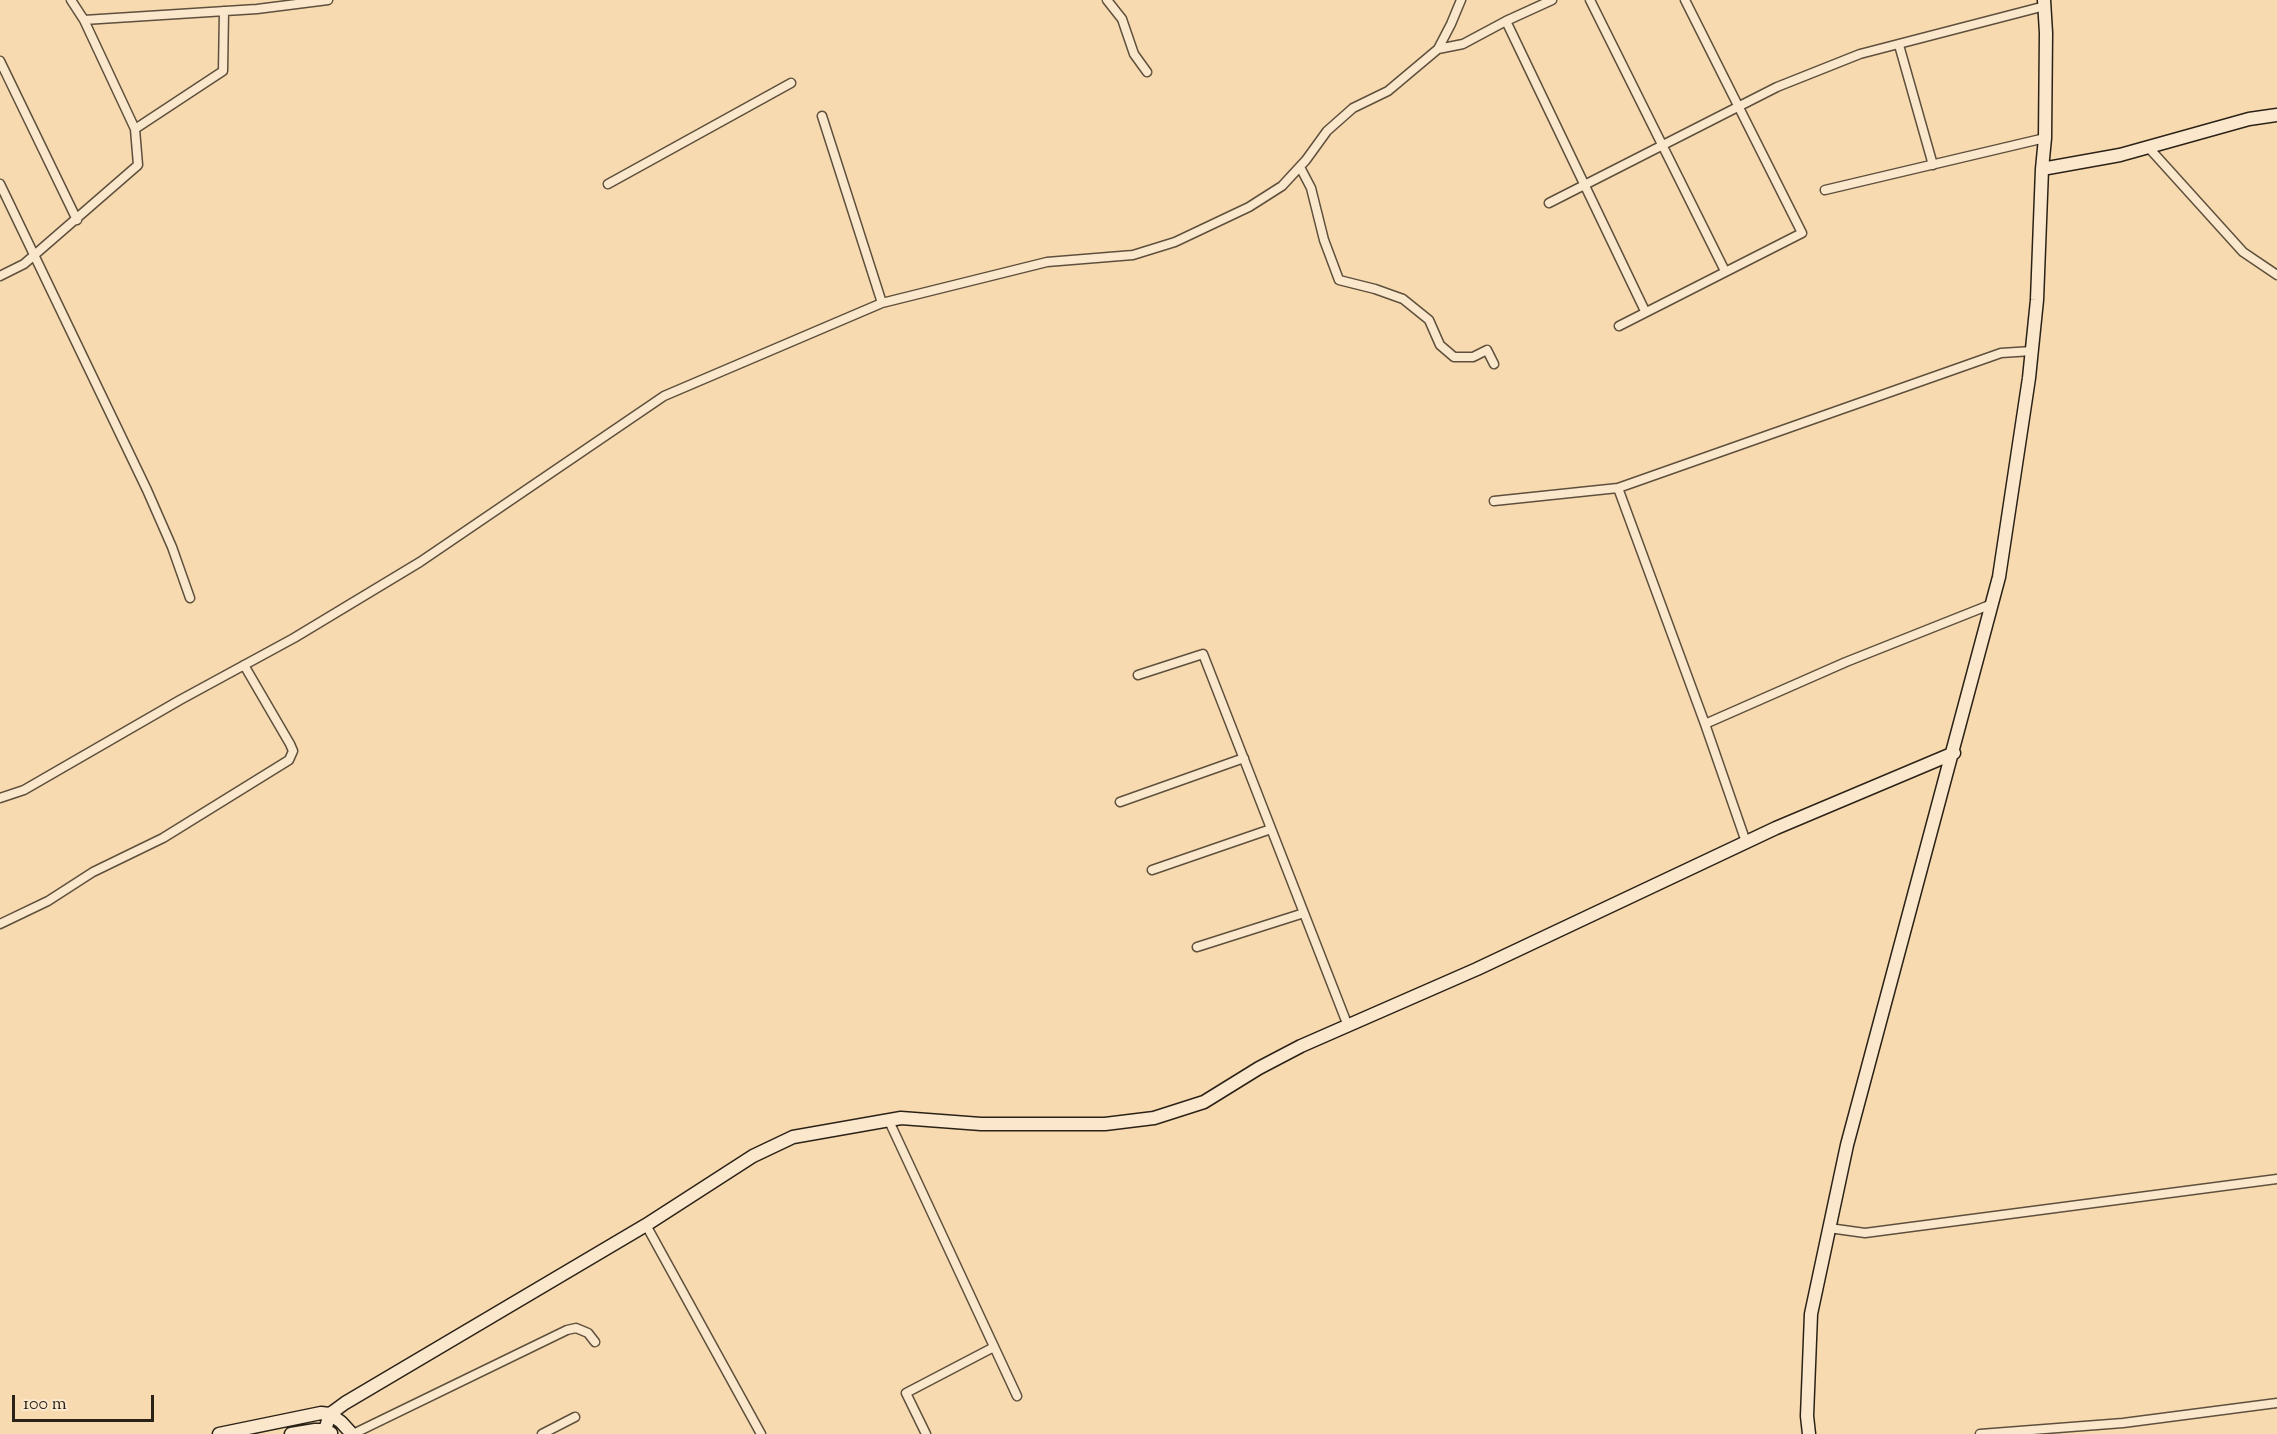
<!DOCTYPE html>
<style>
body{margin:0}
#map{position:relative;width:2277px;height:1434px;overflow:hidden;background:#f8dab0;font-family:"Sorts Mill Goudy",serif}
canvas{display:block}
.scale{position:absolute;left:12px;top:1395px;width:142px;height:27px;box-sizing:border-box;border:3px solid #2b2217;border-top:0;padding-left:8px;font-size:18px;line-height:21px;white-space:nowrap;color:#2b2217;-webkit-text-stroke:4px #fae7cc;paint-order:stroke}
</style>
<div id="map">
<canvas width="2277" height="1434"></canvas>
<div class="scale">100 m</div>
</div>
<script>
const c = document.querySelector('canvas').getContext('2d');
c.lineJoin = 'round';
const poly = rows => new Path2D(rows.map(r => 'M' + r).join(''));
function strokePath(path, color, width, dash) { c.strokeStyle = color; c.lineWidth = width; c.lineCap = dash ? 'butt' : 'round'; c.setLineDash(dash || []); c.stroke(path); }
const street = poly([
 [1107,0,1122,19,1134,54,1147,72],
 [1590,0,1725,271],
 [84,20,257,9,328,0],
 [1506,21,1645,311],
 [1899,45,1933,165],
 [1438,49,1451,24,1461,0],
 [0,61,77,220],
 [135,129,223,71,224,11],
 [2149,148,2243,252,2277,275],
 [1300,167,1311,188,1324,240,1339,280,1375,289,1403,299,1429,320,1440,345,1454,357,1473,357,1487,350,1494,364],
 [0,184,147,490,172,547,190,598],
 [608,184,791,83],
 [1825,190,2045,138],
 [1549,203,1777,87,1860,54,2045,6],
 [0,276,24,264,138,165,135,129,84,20,71,0],
 [882,303,1047,262,1133,255,1175,242,1249,207,1282,186,1306,160,1327,131,1353,108,1388,91,1438,49,1463,44,1506,21,1552,0],
 [1619,326,1802,233,1685,0],
 [1618,488,1705,724,1746,842],
 [1494,501,1618,488,2001,353,2032,351],
 [1138,675,1203,654,1348,1026],
 [1705,724,1846,662,1992,604],
 [0,798,24,790,180,700,294,638,420,562,664,396,882,303,822,116],
 [1120,802,1244,758],
 [1152,870,1271,829],
 [0,924,48,901,93,872,163,838,289,760,293,751,290,744,244,665],
 [1197,947,1304,913],
 [889,1121,1017,1396],
 [646,1225,761,1434],
 [1829,1228,1865,1233,2277,1179],
 [353,1434,567,1330,576,1328,588,1333,595,1342],
 [542,1434,575,1417],
 [926,1434,906,1393,994,1347],
 [1980,1434,2123,1423,2277,1403]
]);
const secondary = poly([
 [2042,169,2120,155,2249,119,2277,115],
 [325,1430,330,1414,345,1403,646,1225,753,1156,793,1137,901,1118,981,1124,1105,1124,1154,1118,1204,1102,1259,1068,1301,1046,1477,969,1776,828,1954,753],
 [219,1434,321,1413,330,1414,341,1422,352,1434],
 [291,1434,315,1430,325,1430,331,1433],
 [1809,1434,1807,1416,1811,1314,1847,1145,1999,577,2029,378,2037,300,2042,169,2045,138,2046,33,2044,0]
]);
strokePath(street, '#5e503d', 11);
strokePath(secondary, '#2b2217', 15);
strokePath(street, '#fae7cc', 8);
strokePath(secondary, '#fae7cc', 12);
</script>
